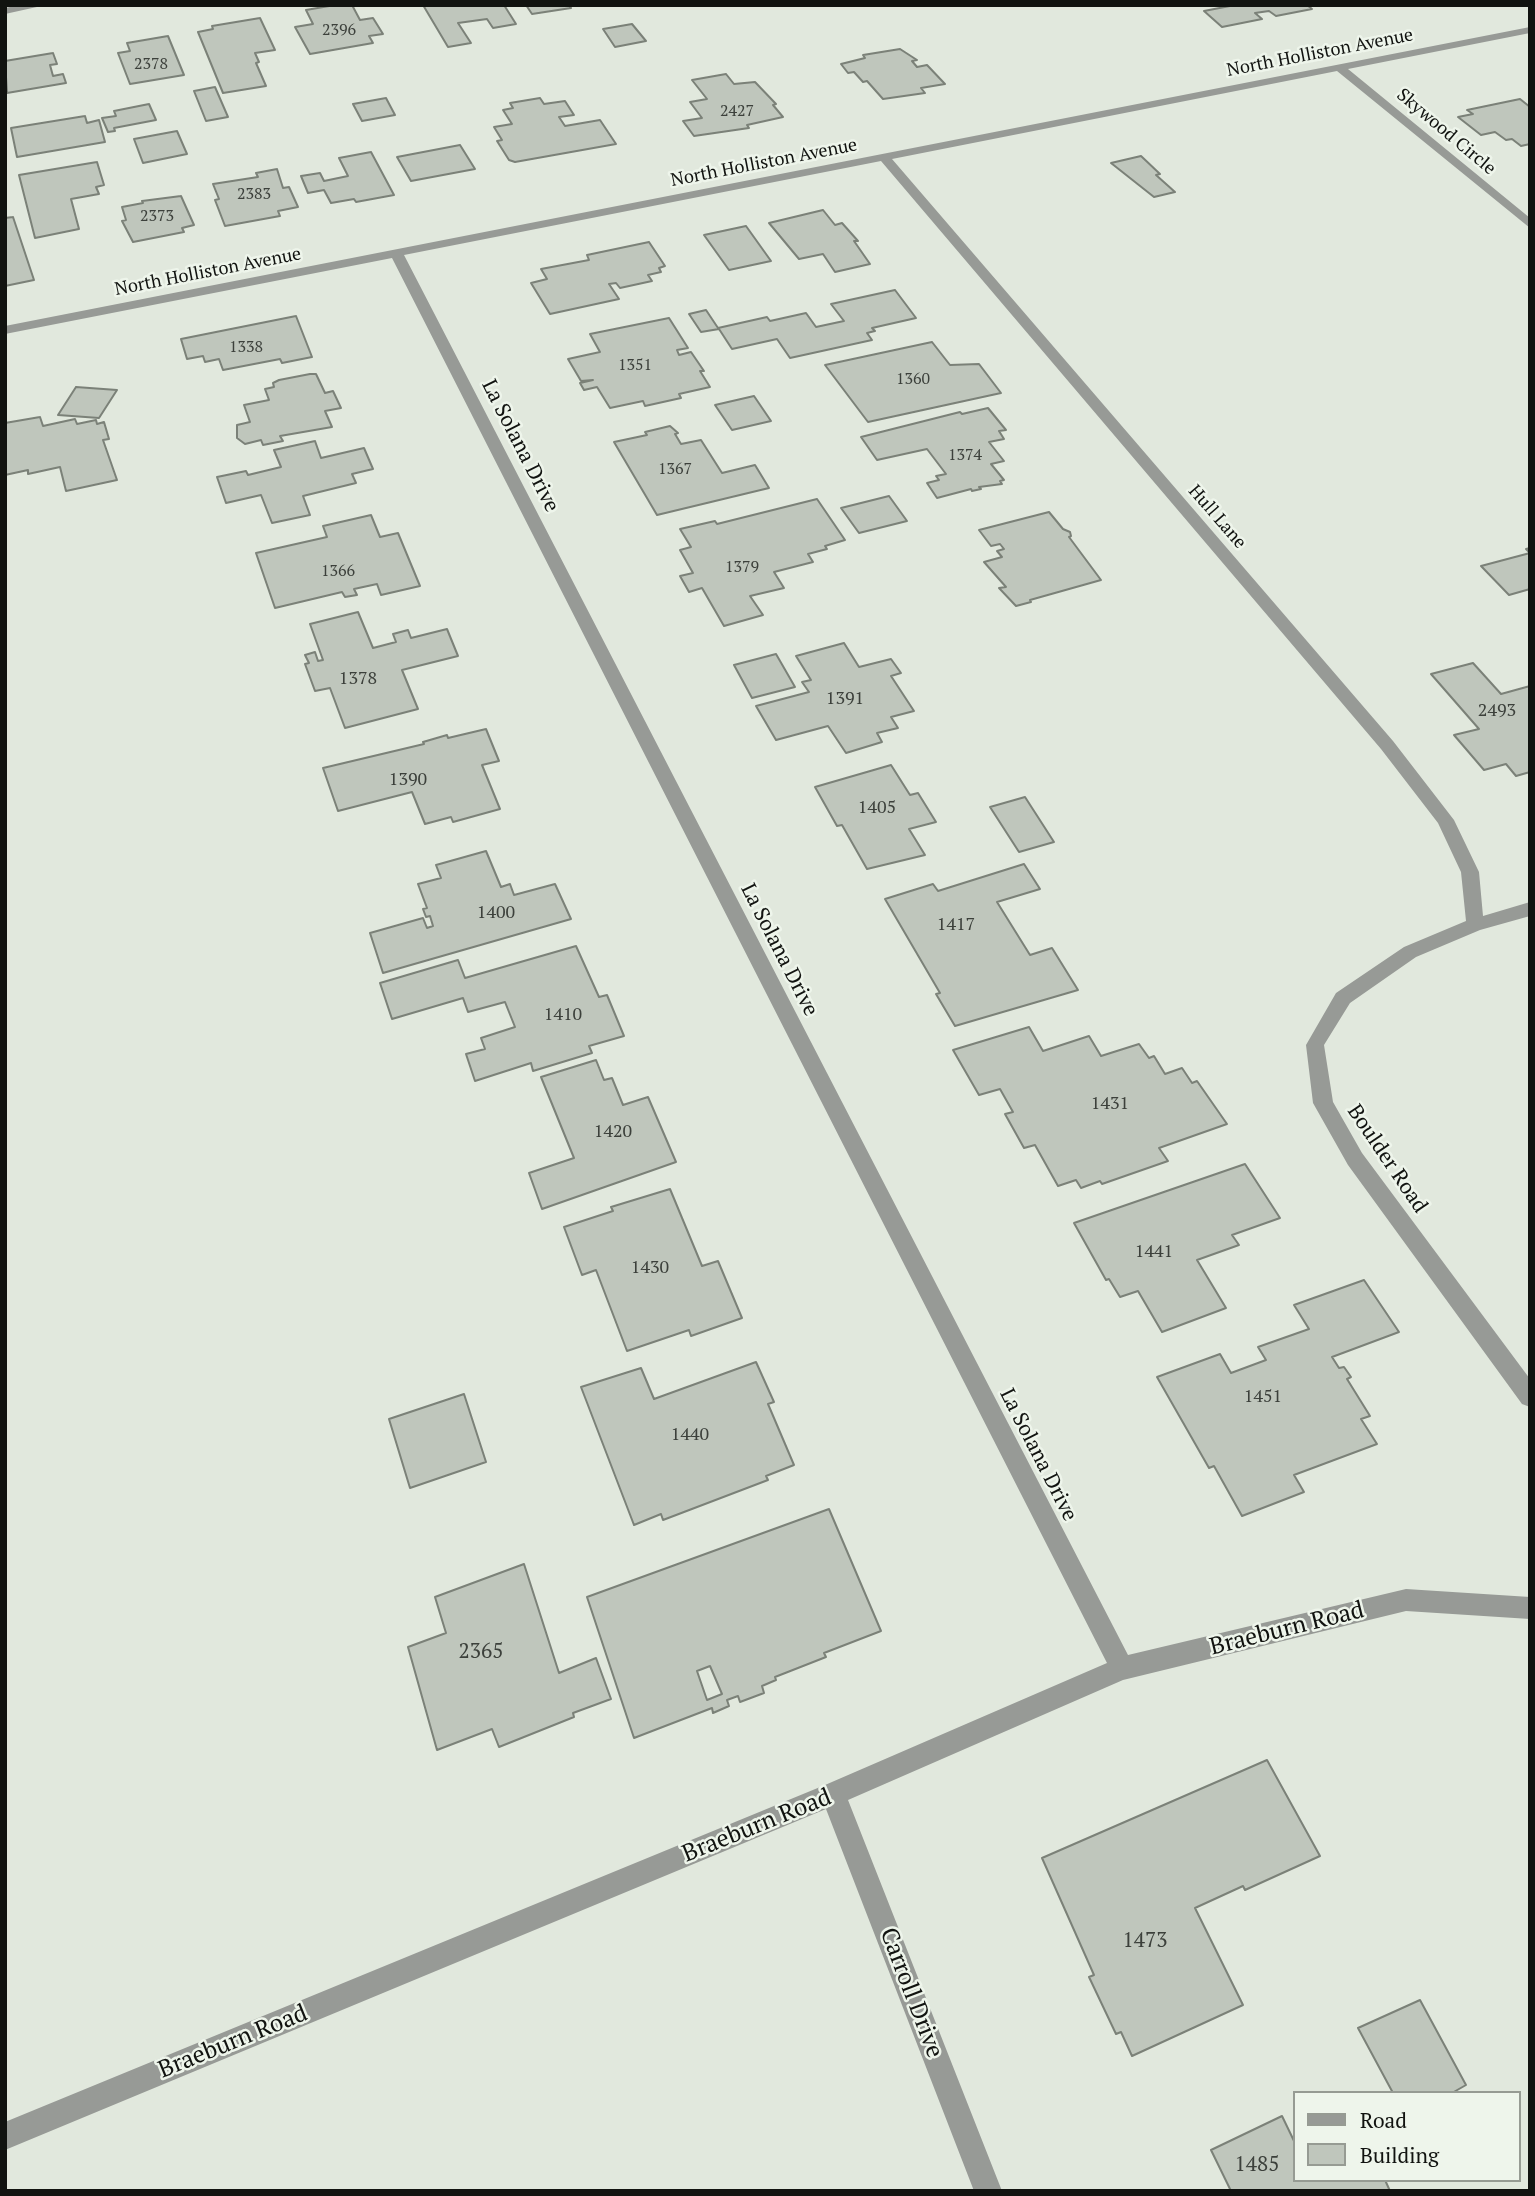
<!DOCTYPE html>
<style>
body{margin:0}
#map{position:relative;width:1535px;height:2196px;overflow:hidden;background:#e1e8dd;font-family:"PT Serif",serif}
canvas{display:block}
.frame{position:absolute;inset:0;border:7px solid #111310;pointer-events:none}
.legend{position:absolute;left:1293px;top:2091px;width:228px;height:91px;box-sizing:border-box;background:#eef5eb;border:2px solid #969b93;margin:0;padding:9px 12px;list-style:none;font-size:21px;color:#111310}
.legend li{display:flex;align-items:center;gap:14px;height:35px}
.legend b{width:35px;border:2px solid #969b93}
</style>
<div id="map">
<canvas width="1535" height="2196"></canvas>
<div class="frame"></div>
<ul class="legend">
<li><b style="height:9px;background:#979a96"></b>Road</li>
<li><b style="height:19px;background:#bfc6bc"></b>Building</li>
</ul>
</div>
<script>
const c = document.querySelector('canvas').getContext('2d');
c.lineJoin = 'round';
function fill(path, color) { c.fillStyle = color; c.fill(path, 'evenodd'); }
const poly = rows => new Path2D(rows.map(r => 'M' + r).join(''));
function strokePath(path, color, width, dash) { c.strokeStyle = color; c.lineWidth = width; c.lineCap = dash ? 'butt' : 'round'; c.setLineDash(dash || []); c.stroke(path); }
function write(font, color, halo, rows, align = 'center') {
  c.font = font + ' "PT Serif",serif'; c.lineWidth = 5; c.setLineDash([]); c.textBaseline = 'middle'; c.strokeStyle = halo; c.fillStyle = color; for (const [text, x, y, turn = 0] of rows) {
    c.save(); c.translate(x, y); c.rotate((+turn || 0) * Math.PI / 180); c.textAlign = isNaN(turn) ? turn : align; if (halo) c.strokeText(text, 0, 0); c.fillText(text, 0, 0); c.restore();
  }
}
const building = poly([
 [335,5,352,5,360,20,373,18,383,34,369,36,373,43,310,54,295,27,313,24,306,10,335,5],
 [423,5,504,5,516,24,493,28,487,19,458,23,471,43,448,47,423,5],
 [526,5,571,5,569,6,571,8,532,14,526,5],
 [1235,5,1307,5,1312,9,1276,16,1269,11,1255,13,1262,19,1222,27,1204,11,1235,5],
 [260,18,275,50,255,53,259,62,256,63,266,86,223,93,198,32,213,29,212,26,260,18],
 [632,24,646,41,615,47,603,29,632,24],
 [168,36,184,75,130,84,118,53,130,51,127,43,168,36],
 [900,49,917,60,912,61,917,67,927,65,945,84,921,88,925,93,883,99,867,81,863,82,854,72,848,73,841,64,865,58,863,55,900,49],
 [53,53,57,64,50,65,53,76,63,74,66,83,7,93,5,61,53,53],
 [726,74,734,84,755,82,776,104,773,105,783,117,747,125,749,128,694,136,683,121,702,118,690,102,707,99,692,80,726,74],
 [215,87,228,117,206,121,194,91,215,87],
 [386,98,395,115,362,121,353,104,386,98],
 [540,98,544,104,565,101,574,115,559,117,565,126,600,120,616,144,515,162,509,160,497,141,502,140,494,127,512,124,503,110,513,108,510,103,540,98],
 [1520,99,1530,107,1530,144,1521,146,1512,139,1506,140,1495,132,1481,135,1458,117,1473,114,1467,110,1520,99],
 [149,104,156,120,114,128,115,131,108,132,102,118,116,116,114,111,149,104],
 [85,116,87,123,99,120,105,142,17,157,11,128,85,116],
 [177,131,187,154,143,163,134,139,177,131],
 [460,145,475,169,411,181,397,157,460,145],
 [371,152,394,195,356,202,354,199,331,203,324,190,308,193,301,176,320,173,324,181,348,176,339,158,371,152],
 [1141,156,1160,174,1156,175,1175,192,1154,197,1111,163,1141,156],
 [97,162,104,185,96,187,99,194,71,199,79,229,35,238,19,175,97,162],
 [277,169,283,188,289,187,298,207,278,211,280,216,225,226,215,200,219,199,213,184,258,177,256,173,277,169],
 [181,196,194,225,182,228,184,232,133,242,122,221,126,220,122,207,143,203,142,201,181,196],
 [823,210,835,225,842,223,858,241,854,241,870,264,835,272,823,254,799,259,769,223,823,210],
 [13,217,34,280,5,286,5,218,13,217],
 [746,226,771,261,729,270,704,235,746,226],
 [649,242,665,266,659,268,661,272,648,275,652,281,620,288,616,283,609,284,619,299,550,314,531,283,547,279,541,269,589,260,587,255,649,242],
 [895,290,916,318,872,328,875,331,867,333,872,340,790,358,777,339,732,349,719,329,701,332,689,314,706,310,718,328,767,317,770,321,806,313,816,327,844,321,831,304,895,290],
 [296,316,312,357,282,363,280,359,223,370,219,359,205,362,203,356,187,359,181,339,296,316],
 [669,318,688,348,677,350,679,355,691,352,704,371,700,371,710,387,679,394,681,398,645,406,643,401,610,408,597,387,584,390,580,383,593,380,581,381,568,359,600,352,590,334,669,318],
 [932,342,950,365,979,364,1001,393,868,422,825,365,932,342],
 [310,374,316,374,325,393,333,391,341,408,325,411,332,427,280,436,283,441,263,445,261,440,245,444,237,438,237,425,250,422,244,405,269,400,265,389,274,387,273,383,279,380,310,374],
 [76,387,117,390,99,418,58,415,76,387],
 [754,396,771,421,732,430,715,405,754,396],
 [988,408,1006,430,999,431,1004,439,989,442,1004,461,991,464,1004,480,1000,481,1002,484,979,487,981,489,972,491,971,489,937,498,927,483,939,480,936,476,946,474,927,449,877,460,861,437,960,412,962,414,988,408],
 [40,417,43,426,75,419,77,424,96,420,97,424,104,422,109,439,103,440,117,480,66,491,60,467,28,474,28,470,5,475,5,423,40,417],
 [670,426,678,433,675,434,681,444,701,440,722,473,755,465,769,488,657,515,614,442,647,435,645,432,670,426],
 [315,441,321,458,364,448,373,469,352,474,356,483,303,496,310,515,272,523,261,495,226,503,217,477,246,471,248,475,281,467,274,450,315,441],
 [889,496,907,521,859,533,841,508,889,496],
 [817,499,845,540,825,546,827,549,808,554,813,562,774,572,784,588,750,596,763,615,724,626,702,588,689,592,680,576,693,573,680,550,691,547,680,529,715,521,717,524,817,499],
 [1049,512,1063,529,1070,532,1071,536,1069,537,1101,580,1030,600,1031,602,1016,606,999,588,1006,587,984,562,1002,557,997,551,1004,549,1000,544,991,546,979,530,1049,512],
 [371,515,380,537,398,533,420,586,381,595,377,584,354,589,357,595,345,597,342,592,275,608,256,553,327,537,323,526,371,515],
 [1530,548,1530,589,1509,595,1481,566,1530,553,1526,549,1530,548],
 [358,612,373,648,396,642,393,634,408,630,411,638,447,629,458,656,402,670,418,709,345,728,330,688,315,691,305,664,309,663,305,655,315,652,318,661,323,660,310,624,358,612],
 [844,643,859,667,891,659,901,673,891,676,914,711,891,717,898,728,877,733,882,742,846,753,828,726,776,740,756,706,809,692,802,682,811,680,796,656,844,643],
 [776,654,795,687,752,698,734,665,776,654],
 [1473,663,1501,694,1530,686,1530,772,1516,776,1506,764,1484,770,1454,735,1479,729,1431,674,1473,663],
 [486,729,499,761,482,765,500,809,453,822,451,817,425,824,412,792,338,811,323,768,424,744,423,742,447,735,448,738,486,729],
 [891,765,910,795,918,793,936,822,909,829,925,855,867,869,842,825,837,826,815,787,891,765],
 [1025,797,1054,842,1019,852,990,807,1025,797],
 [486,851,501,887,510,884,514,895,555,884,571,919,383,973,370,933,423,918,427,928,433,926,430,916,426,917,423,909,427,908,418,884,441,878,436,865,486,851],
 [1024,864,1040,889,997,902,1030,955,1052,948,1078,990,955,1026,936,994,940,993,885,899,933,884,938,891,1024,864],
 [576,946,599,997,607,995,624,1036,589,1046,592,1053,533,1071,531,1063,475,1081,466,1054,485,1049,481,1038,515,1027,505,1002,468,1012,463,998,392,1019,380,983,458,960,465,978,576,946],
 [1029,1027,1043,1051,1089,1036,1101,1056,1139,1044,1149,1058,1154,1056,1165,1074,1182,1068,1192,1083,1197,1081,1227,1124,1159,1148,1168,1161,1102,1184,1100,1181,1081,1188,1076,1180,1058,1186,1035,1145,1024,1148,1005,1114,1013,1112,1000,1089,979,1095,953,1050,1029,1027],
 [596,1060,604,1080,612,1078,623,1105,648,1097,676,1162,542,1209,529,1173,574,1158,541,1077,596,1060],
 [1245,1164,1280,1218,1232,1235,1239,1245,1197,1260,1226,1308,1162,1332,1138,1291,1120,1297,1109,1279,1106,1280,1074,1223,1245,1164],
 [670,1189,702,1266,718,1261,742,1318,691,1336,689,1330,627,1351,596,1270,582,1275,564,1227,613,1211,611,1207,670,1189],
 [1364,1280,1399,1332,1332,1357,1339,1368,1344,1367,1351,1377,1347,1379,1370,1416,1361,1419,1377,1444,1294,1475,1304,1492,1242,1516,1214,1466,1209,1468,1157,1377,1220,1354,1231,1373,1266,1360,1258,1347,1309,1329,1294,1305,1364,1280],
 [756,1362,774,1402,768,1404,794,1465,766,1476,768,1480,663,1520,661,1514,634,1525,581,1387,641,1368,654,1399,756,1362],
 [464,1394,486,1462,410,1488,389,1419,464,1394],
 [829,1509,881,1631,824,1653,826,1657,775,1677,776,1680,762,1686,764,1693,740,1702,738,1696,727,1700,729,1706,713,1713,712,1708,634,1738,587,1597,829,1509],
 [710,1666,722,1694,707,1700,697,1671,710,1666],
 [524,1564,559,1673,596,1658,611,1699,573,1713,574,1717,499,1747,492,1729,437,1750,408,1647,446,1633,435,1597,524,1564],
 [1267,1760,1320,1856,1245,1890,1243,1886,1195,1908,1243,2005,1132,2056,1121,2032,1116,2034,1089,1977,1094,1975,1042,1858,1267,1760],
 [1420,2000,1466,2085,1452,2093,1393,2093,1358,2028,1420,2000],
 [1282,2116,1295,2143,1295,2180,1385,2180,1390,2191,1231,2191,1211,2150,1282,2116]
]);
const minor = poly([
 [20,5,46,5,5,14,5,8,20,5],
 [1530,27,1530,33,1348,69,1530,218,1530,228,1337,71,892,159,1393,741,1454,820,1479,872,1483,916,1530,902,1530,916,1480,930,1416,957,1350,1003,1324,1045,1333,1102,1362,1153,1530,1379,1530,1407,1522,1404,1348,1165,1313,1103,1306,1045,1336,993,1404,947,1466,921,1461,872,1438,823,1381,749,881,161,404,255,1128,1655,1406,1589,1530,1597,1530,1619,1406,1611,1123,1680,848,1800,1002,2191,974,2191,826,1809,5,2150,5,2122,825,1785,1107,1663,392,258,5,334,5,326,1530,27]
]);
const farNumbernames = [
 ["2396",339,30],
 ["2378",151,64],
 ["2427",737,111],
 ["2383",254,194],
 ["2373",157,216],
 ["1338",246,347],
 ["1351",635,365],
 ["1360",913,379],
 ["1374",965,455],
 ["1367",675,469],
 ["1379",742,567],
 ["1366",338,571]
];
const farStreetnames = [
 ["North Holliston Avenue",1320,53,-11],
 ["Skywood Circle",1446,132,40],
 ["North Holliston Avenue",764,163,-11],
 ["North Holliston Avenue",208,272,-11],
 ["Hull Lane",1217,517,49]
];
const numberNames = [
 ["1378",358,679],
 ["1391",845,699],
 ["2493",1497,711],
 ["1390",408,780],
 ["1405",877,808],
 ["1400",496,913],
 ["1417",956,925],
 ["1410",563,1015],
 ["1431",1110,1104],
 ["1420",613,1132],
 ["1441",1154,1252],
 ["1430",650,1268],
 ["1451",1263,1397],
 ["1440",690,1435]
];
const streetNames = [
 ["La Solana Drive",520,446,63],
 ["La Solana Drive",779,950,63],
 ["Boulder Road",1387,1159,56],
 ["La Solana Drive",1038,1455,63]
];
const nearNumbernames = [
 ["2365",481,1652],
 ["1473",1145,1941],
 ["1485",1257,2165]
];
const nearStreetnames = [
 ["Braeburn Road",1287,1629,-14],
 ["Braeburn Road",757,1826,-22],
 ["Carroll Drive",911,1993,69],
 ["Braeburn Road",233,2042,-22]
];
fill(building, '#bfc6bc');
strokePath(building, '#7b8178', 2);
fill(minor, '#979a96');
write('16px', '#3c403b', null, farNumbernames);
write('18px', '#111310', '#eef5eb', farStreetnames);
write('18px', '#3c403b', null, numberNames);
write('21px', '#111310', '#eef5eb', streetNames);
write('21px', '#3c403b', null, nearNumbernames);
write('24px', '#111310', '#eef5eb', nearStreetnames);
</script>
